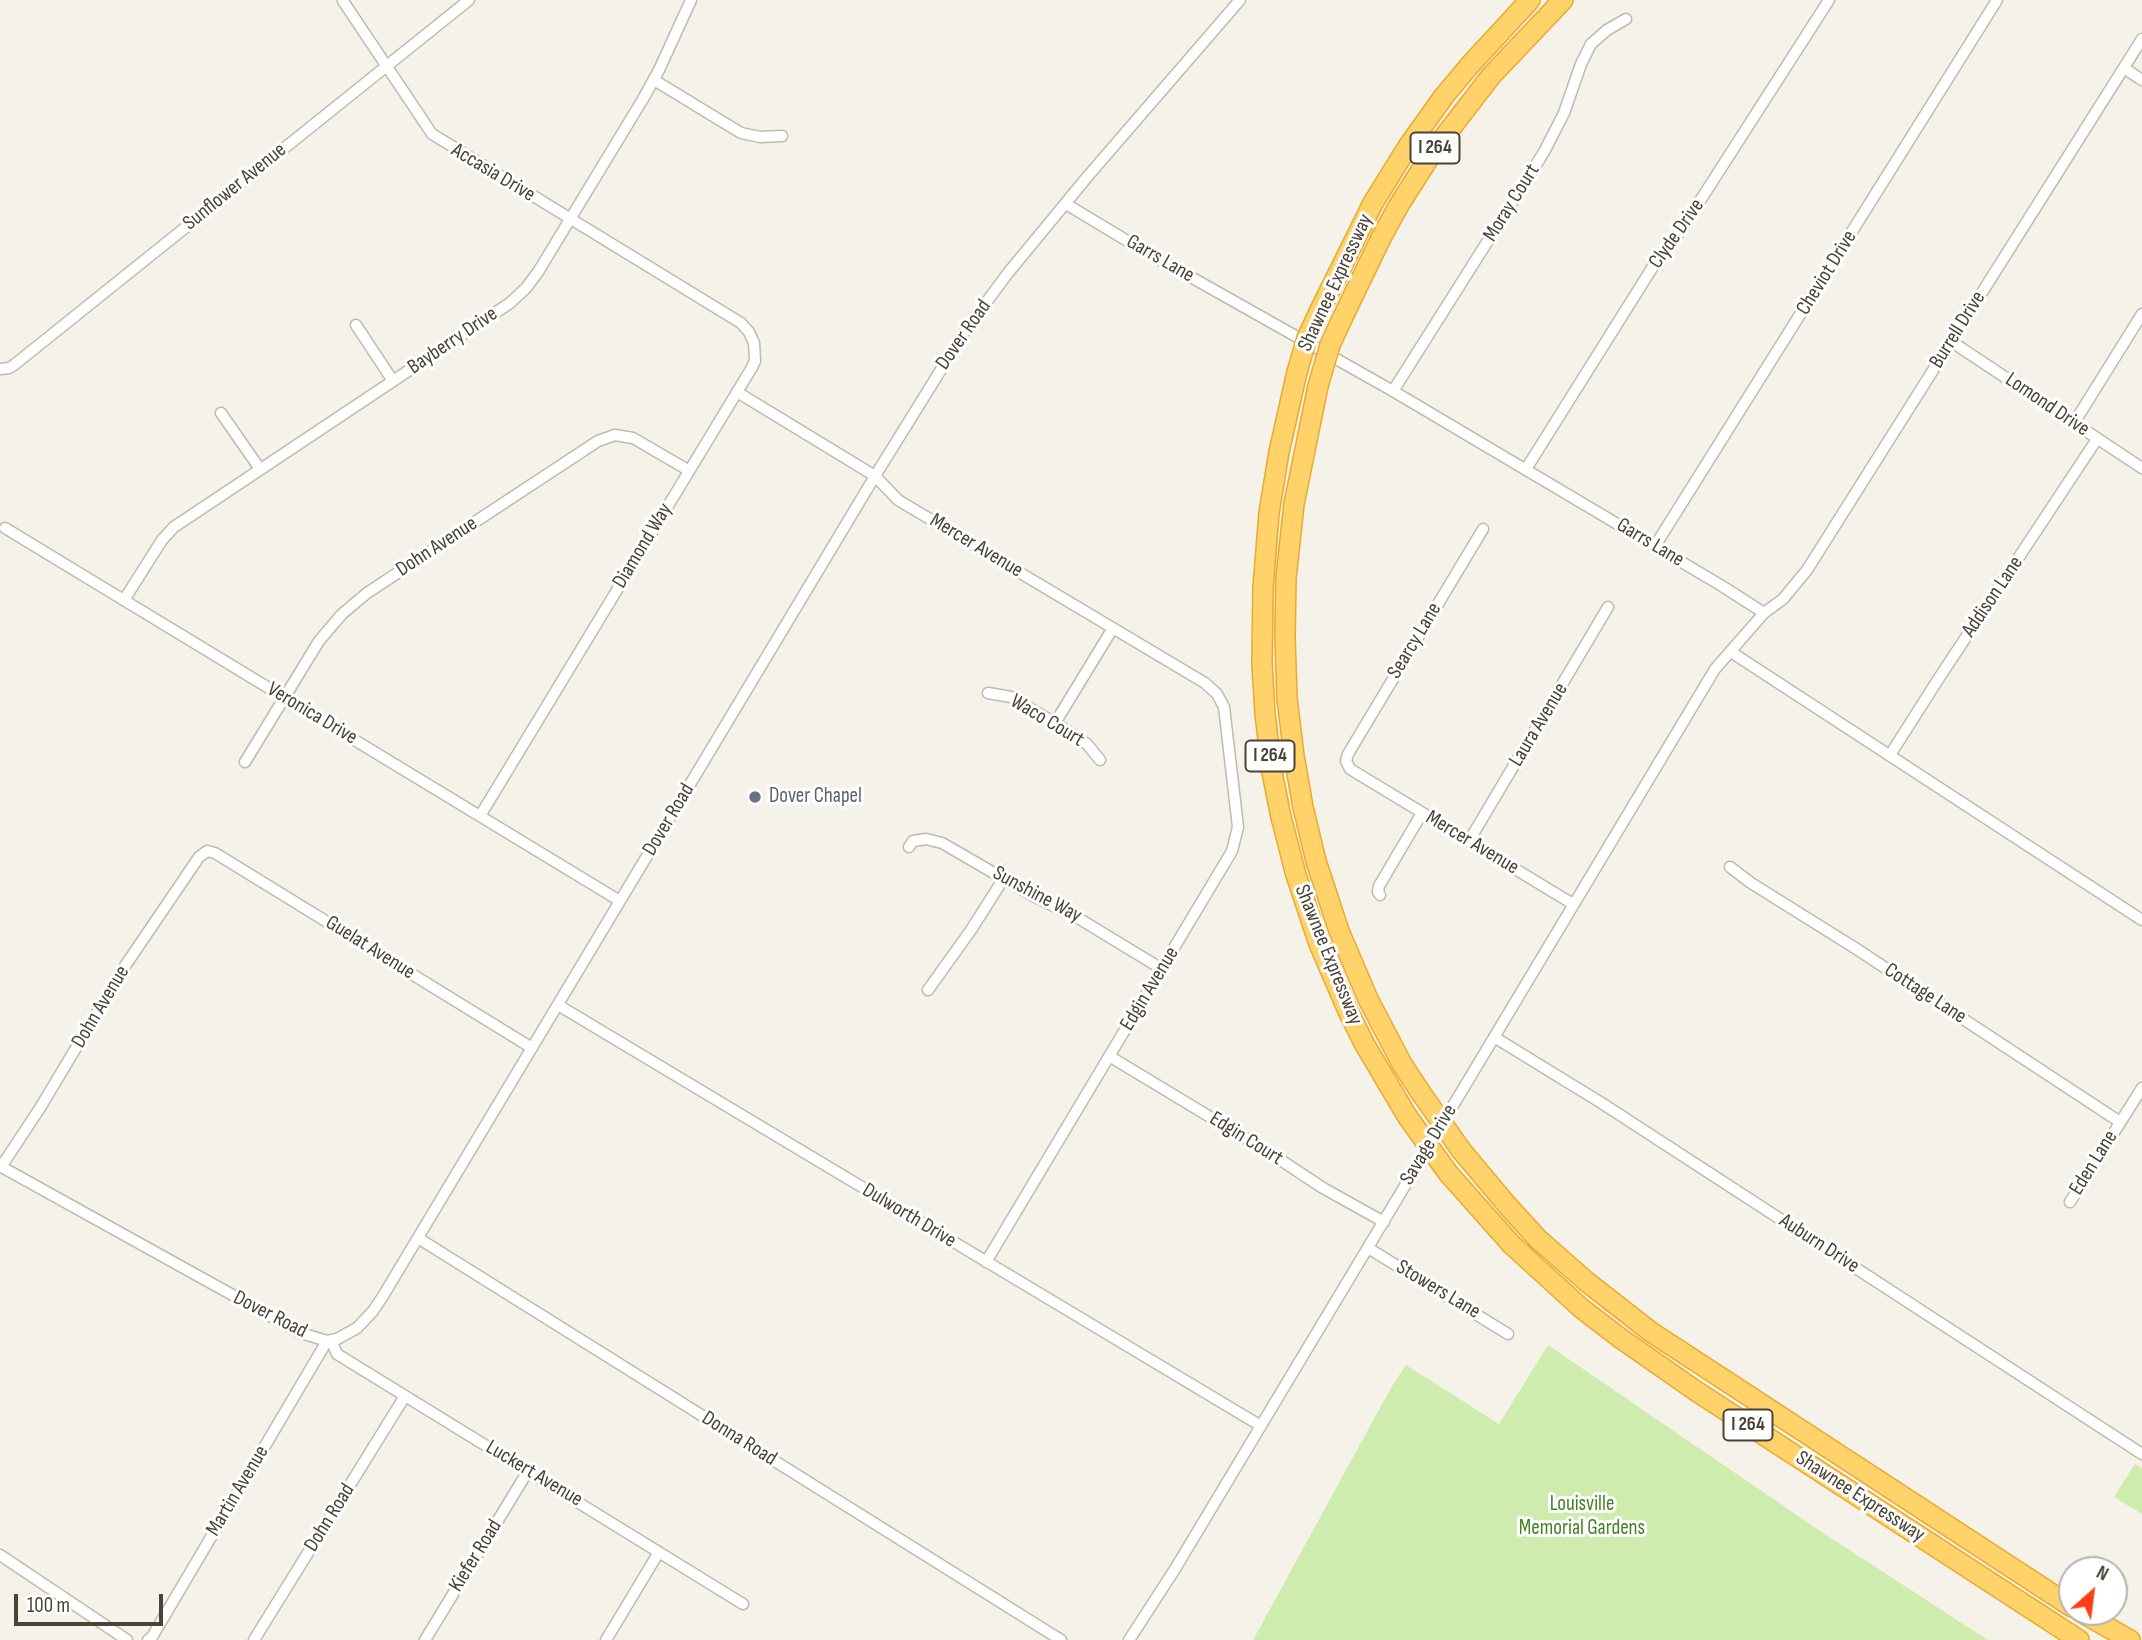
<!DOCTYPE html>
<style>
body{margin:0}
#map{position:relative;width:2142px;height:1640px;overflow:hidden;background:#f5f2e9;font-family:"Sofia Sans Condensed",sans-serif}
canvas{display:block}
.north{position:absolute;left:2058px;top:1556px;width:70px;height:70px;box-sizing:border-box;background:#fff;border:2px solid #b7b4af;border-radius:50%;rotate:28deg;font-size:19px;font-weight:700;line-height:28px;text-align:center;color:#4a4336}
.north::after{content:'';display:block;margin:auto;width:24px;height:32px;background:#ff4016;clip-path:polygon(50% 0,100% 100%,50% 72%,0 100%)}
.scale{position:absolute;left:14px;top:1594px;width:149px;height:32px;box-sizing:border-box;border:4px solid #4a4336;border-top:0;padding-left:9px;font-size:21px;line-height:24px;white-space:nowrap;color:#4a4336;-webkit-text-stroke:5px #fff;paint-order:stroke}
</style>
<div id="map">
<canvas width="2142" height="1640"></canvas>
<div class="north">N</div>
<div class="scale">100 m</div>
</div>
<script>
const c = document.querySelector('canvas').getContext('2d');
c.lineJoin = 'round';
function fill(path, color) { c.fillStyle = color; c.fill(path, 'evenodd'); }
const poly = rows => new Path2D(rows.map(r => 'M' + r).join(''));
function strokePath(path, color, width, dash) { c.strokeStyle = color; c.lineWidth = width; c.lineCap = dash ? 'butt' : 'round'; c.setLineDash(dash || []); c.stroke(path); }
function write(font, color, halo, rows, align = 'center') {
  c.font = font + ' "Sofia Sans Condensed",sans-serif'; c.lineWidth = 6; c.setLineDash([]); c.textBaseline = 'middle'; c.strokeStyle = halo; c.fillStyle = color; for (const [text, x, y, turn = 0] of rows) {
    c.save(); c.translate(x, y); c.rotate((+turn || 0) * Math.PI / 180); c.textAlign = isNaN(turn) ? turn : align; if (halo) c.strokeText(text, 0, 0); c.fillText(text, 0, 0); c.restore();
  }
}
const green = poly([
 [1548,1345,1820,1531,1988,1640,1253,1640,1392,1386,1406,1365,1499,1424],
 [2135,1464,2142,1468,2142,1514,2114,1497]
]);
const street = poly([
 [343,1,432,134,741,323,749,332,754,343,755,361,751,369,480,816],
 [2124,68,2142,80],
 [654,80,741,133,760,137,782,136],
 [1066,204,1134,245,1393,391,1722,586,1764,613],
 [356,325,393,381],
 [1952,342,2142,468],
 [0,369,9,368,14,365,469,0],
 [1393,391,1544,152,1564,113,1581,64,1591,44,1607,30,1626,19],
 [737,392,875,476,898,500,1205,683,1217,694,1224,707,1238,827,1232,851,986,1262],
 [221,413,260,469],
 [2074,423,2142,314],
 [1526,469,1659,257,1680,232,1829,0],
 [5,528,620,901],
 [1483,529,1348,754,1346,761,1350,769,1573,904],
 [1655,546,1997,0],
 [124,600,162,540,174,527,510,303,526,288,538,272,643,99,659,70,691,0],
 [1731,652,2142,920],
 [988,693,1011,697,1055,723,1087,744,1100,760],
 [1055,723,1113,628],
 [1890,755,1939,678,2097,439],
 [245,762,319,641,342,614,367,593,598,441,615,435,633,438,688,470],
 [1469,841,1608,607],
 [909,847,913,841,926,839,942,843,1037,898,1078,918,1162,969],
 [1730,867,1751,883,1855,948,2120,1122],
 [1380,895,1378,892,1379,886,1422,813],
 [928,990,971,930,1004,878],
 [558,1005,1261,1426],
 [1494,1037,1600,1102,2142,1454],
 [1109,1056,1273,1155,1323,1188,1384,1222],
 [0,1166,301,1333,327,1341,337,1339,357,1328,373,1311,383,1296,875,476,965,331,1008,273,1088,176,1240,0],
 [1,1167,40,1108,125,966,199,857,207,851,215,853,532,1048],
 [2070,1202,2142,1088],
 [418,1238,1061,1640],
 [1368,1248,1508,1334],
 [331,1340,337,1354,743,1604],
 [0,1555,127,1640],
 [148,1640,152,1637,327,1341],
 [254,1640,405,1396],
 [425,1640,528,1471],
 [606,1640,659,1552],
 [1129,1640,1175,1569,1715,669,1764,613,1783,599,1807,570,2142,39]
]);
const highway = poly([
 [1321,308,1373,203,1407,148,1444,96,1470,65,1530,0],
 [1341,321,1381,238,1399,205,1434,150,1491,76,1563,0],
 [1297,372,1279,452,1269,513,1263,588,1262,663,1265,714,1272,772,1281,817,1296,875,1319,944,1348,1011,1365,1045,1407,1116],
 [1318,386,1294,504,1286,578,1285,638,1287,698,1294,756,1303,807,1316,861,1339,931,1368,999,1402,1064,1421,1093],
 [1461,1150,1507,1205,1538,1239,1587,1282,1651,1332,2072,1607],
 [1448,1173,1511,1244,1581,1308,1620,1338,1696,1391,2079,1640],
 [2081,1612,2130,1640]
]);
const highwayBridge = poly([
 [1297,372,1307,338,1321,308],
 [1318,386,1330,345,1341,321],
 [1421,1093,1461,1150],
 [1407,1116,1448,1173]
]);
const markers = [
 [755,797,7,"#6b7280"]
];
const shields = [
 [1435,148,49],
 [1270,756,49],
 [1748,1425,49]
];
const shieldNames = [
 ["I 264",1435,148],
 ["I 264",1270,756],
 ["I 264",1748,1425]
];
const streetNames = [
 ["Accasia Drive",493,173,31],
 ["Sunflower Avenue",235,187,-39],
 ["Moray Court",1512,203,-58],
 ["Clyde Drive",1677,234,-55],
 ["Garrs Lane",1160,259,30],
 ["Cheviot Drive",1827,273,-58],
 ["Shawnee Expressway",1336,283,-65],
 ["Burrell Drive",1958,330,-58],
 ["Dover Road",964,335,-55],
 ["Bayberry Drive",453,341,-34],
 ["Lomond Drive",2047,405,34],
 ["Garrs Lane",1650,543,31],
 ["Diamond Way",643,546,-59],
 ["Mercer Avenue",976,546,31],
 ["Dohn Avenue",437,547,-33],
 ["Addison Lane",1993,597,-56],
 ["Searcy Lane",1415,641,-59],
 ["Veronica Drive",312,714,31],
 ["Waco Court",1047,721,31],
 ["Laura Avenue",1539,725,-59],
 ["Dover Road",669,820,-59],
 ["Mercer Avenue",1472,843,31],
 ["Sunshine Way",1037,895,28],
 ["Guelat Avenue",370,948,32],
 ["Shawnee Expressway",1328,955,68],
 ["Edgin Avenue",1150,989,-59],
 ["Cottage Lane",1925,994,33],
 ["Dohn Avenue",101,1007,-59],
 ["Edgin Court",1246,1139,32],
 ["Savage Drive",1429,1145,-59],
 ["Eden Lane",2094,1163,-58],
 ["Dulworth Drive",909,1216,31],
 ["Auburn Drive",1819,1244,33],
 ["Stowers Lane",1438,1290,31],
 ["Dover Road",270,1315,27],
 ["Donna Road",739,1439,32],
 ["Luckert Avenue",534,1474,31],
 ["Martin Avenue",238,1491,-59],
 ["Shawnee Expressway",1860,1497,33],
 ["Dohn Road",330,1518,-58],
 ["Kiefer Road",476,1556,-58]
];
const worshipNames = [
 ["Dover Chapel",769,797]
];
const parkNames = [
 ["Louisville",1582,1505],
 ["Memorial Gardens",1582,1529]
];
fill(green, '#cfecaf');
strokePath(street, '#c2baaa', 13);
strokePath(highway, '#e9aa2f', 22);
strokePath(street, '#fff', 10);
strokePath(highway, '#ffd26a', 19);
strokePath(highwayBridge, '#e9aa2f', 22, []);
strokePath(highwayBridge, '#ffd26a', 19);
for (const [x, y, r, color] of markers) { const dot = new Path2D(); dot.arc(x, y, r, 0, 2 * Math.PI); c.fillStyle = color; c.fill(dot); strokePath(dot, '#fff', 2.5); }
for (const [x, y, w] of shields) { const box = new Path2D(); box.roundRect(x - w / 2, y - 15.5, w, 31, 5); c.fillStyle = '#fff'; c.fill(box); strokePath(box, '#4a4336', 2); }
write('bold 19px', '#4a4336', null, shieldNames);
write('21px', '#4a4336', '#fff', streetNames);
write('21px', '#5b616d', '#fff', worshipNames, 'left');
write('21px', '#448024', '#fff', parkNames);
</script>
